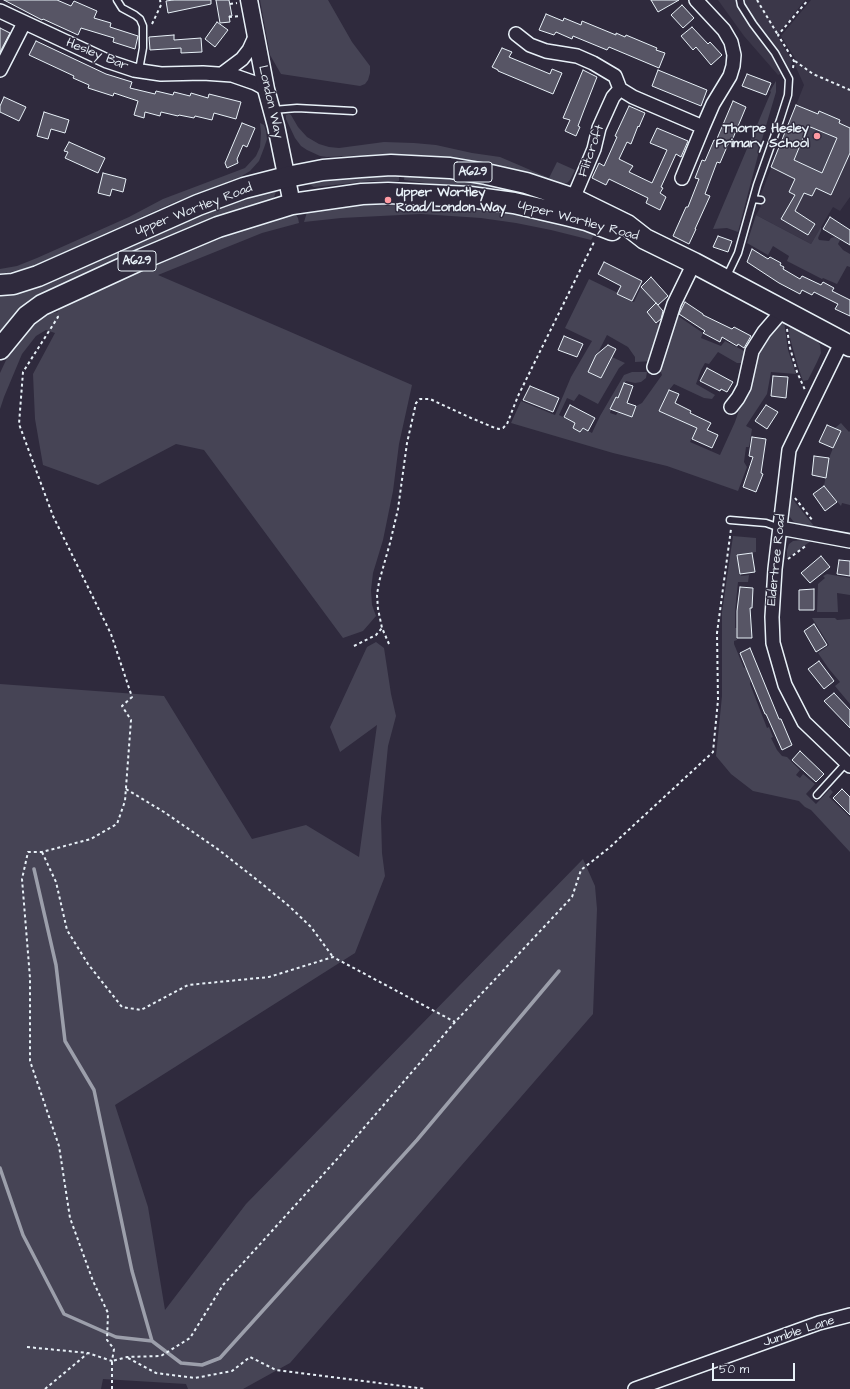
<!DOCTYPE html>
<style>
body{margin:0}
#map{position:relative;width:850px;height:1389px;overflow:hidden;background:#2f2a3d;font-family:"Architects Daughter",sans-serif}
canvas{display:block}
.scale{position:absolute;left:712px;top:1363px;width:83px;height:18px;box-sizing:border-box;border:2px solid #e8f1f8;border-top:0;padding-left:5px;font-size:12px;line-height:14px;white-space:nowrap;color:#e8f1f8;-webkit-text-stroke:3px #2f2a3d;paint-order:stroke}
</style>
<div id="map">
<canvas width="850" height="1389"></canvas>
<div class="scale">50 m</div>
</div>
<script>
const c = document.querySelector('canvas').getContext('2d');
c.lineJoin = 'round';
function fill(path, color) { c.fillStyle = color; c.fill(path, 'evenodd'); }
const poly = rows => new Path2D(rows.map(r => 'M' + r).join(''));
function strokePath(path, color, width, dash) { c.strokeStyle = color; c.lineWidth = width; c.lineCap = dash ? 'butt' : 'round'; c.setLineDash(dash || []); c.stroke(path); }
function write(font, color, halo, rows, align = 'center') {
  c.font = font + ' "Architects Daughter",sans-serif'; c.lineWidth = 3; c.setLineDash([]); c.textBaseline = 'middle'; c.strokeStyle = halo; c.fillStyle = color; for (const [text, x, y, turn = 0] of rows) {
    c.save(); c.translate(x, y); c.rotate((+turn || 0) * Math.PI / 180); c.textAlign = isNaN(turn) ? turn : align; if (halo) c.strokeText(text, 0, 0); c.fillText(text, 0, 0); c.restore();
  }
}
const built = poly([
 [718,0,805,0,777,35,792,61,790,70,778,75,744,36],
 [811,0,850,0,850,197,840,211,833,207,811,244,756,215,761,206,761,194,804,85,795,65,796,60,781,36]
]);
const green = poly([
 [260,0,328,0,352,42,370,66,370,73,368,80,365,84,360,86,281,74,270,55],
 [776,81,776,92,763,136,738,232,727,228,713,229,771,92,770,91],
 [289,114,291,115,298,127,307,137,319,144,329,147,339,148,384,142,414,143,436,145,472,153,500,157,549,178,557,162,575,170,570,180,567,183,560,184,499,167,470,160,437,156,385,154,327,157,320,156,307,150,301,146,295,138,286,119,286,115],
 [260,123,264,125,266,131,267,139,264,148,259,161,250,171,240,177,175,202,33,266,20,270,0,274,0,269,17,266,37,258,129,217,163,199,245,168,256,156,260,147,261,133],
 [808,126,837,138,822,173,794,160],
 [399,172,399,181,371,181,314,187,305,182],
 [405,172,492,183,553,201,404,180],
 [275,189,276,192,274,197,270,201,163,242,0,341,0,292,202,210],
 [383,200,383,204,386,206,403,204,404,200,520,211,593,232,594,235,591,240,551,230,516,223,481,218,421,214,341,218,304,222,307,212,312,209],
 [295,213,298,218,299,223,262,233,158,275,286,330,412,385,399,444,393,491,383,540,373,573,371,590,372,605,376,616,363,631,343,638,204,450,176,444,98,485,43,465,35,419,33,374,55,333,46,330,36,336,22,354,4,397,0,409,0,373,15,341,25,327,52,311,53,313,58,312,59,306,206,239],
 [756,215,811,244,821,227,821,231,818,238,819,240,829,241,831,238,835,237,840,240,838,244,843,250,850,254,850,267,847,266,837,284,823,278,822,279,787,261,789,256,773,246,768,255,747,243],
 [589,279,618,293,617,294,634,302,641,287,656,303,647,312,656,323,663,326,653,361,635,362,635,357,628,347,607,335,588,372,601,378,612,357,625,363,619,368,598,404,579,394,574,401,567,398,559,415,575,423,573,428,580,432,583,428,592,433,600,416,624,375,632,372,647,372,646,378,641,382,635,383,626,381,618,398,616,397,610,409,611,410,610,413,616,415,618,412,632,417,636,406,642,403,662,375,659,367,675,314,703,333,701,338,721,346,725,341,748,353,745,363,737,363,718,352,709,364,705,363,701,370,696,384,715,395,712,399,704,398,674,384,669,390,659,411,697,428,690,442,720,455,735,422,758,354,765,340,776,327,784,321,788,350,796,374,771,372,767,394,746,426,752,429,749,447,746,447,744,462,747,467,738,491,667,466,613,453,511,423,521,401,555,415,571,377,592,341,565,328],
 [790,325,817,341,820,345,821,353,817,362,808,380,803,381,798,367,791,342,789,333],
 [841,423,849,432,850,431,850,505,842,503,841,506,824,486,829,458,840,431,835,428],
 [791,497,814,526,798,524,793,521,790,517,789,512],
 [733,536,756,538,756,552,737,555,741,576,749,575,748,582,738,582,735,612,735,628,737,628,737,640,734,641,734,644,744,668,746,667,751,679,750,684,767,728,769,727,773,737,771,738,777,750,782,756,787,757,800,770,796,775,800,778,803,774,815,784,806,794,816,804,830,789,833,792,829,797,850,817,850,852,811,810,805,807,799,801,753,791,731,774,716,756,722,696,722,612],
 [802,540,811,541,787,558,787,550,789,544,793,541],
 [827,574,850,578,850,595,837,593,838,612,817,612,818,584,825,578,823,576],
 [812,618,835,618,837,620,850,619,850,704,835,686,840,682,829,669,818,653,829,645],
 [376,642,384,648,391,694,396,716,388,746,381,818,382,853,385,876,355,953,115,1105,148,1207,165,1310,246,1204,583,859,595,886,597,909,593,1014,290,1363,243,1389,188,1389,186,1384,103,1379,101,1389,0,1389,0,684,164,696,252,839,306,825,359,857,377,725,340,752,330,727,367,647]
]);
const stream = poly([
 [34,869,56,965,65,1041,94,1090,132,1271,152,1341,181,1363,202,1365,220,1358,417,1140,559,971],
 [0,1168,23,1235,64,1314,116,1337,152,1341]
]);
const building = poly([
 [4,0,57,0,71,6,74,1,97,11,94,18,111,23,110,27,138,36,135,49,113,42,114,38,81,28,78,35,43,19,42,20,4,0],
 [173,0,211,0,211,4,168,13,166,1,173,0],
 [216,0,229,0,232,16,229,16,230,22,220,23,216,0],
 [651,0,679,0,658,12,651,0],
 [682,5,694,18,683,28,671,15,682,5],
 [546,14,563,21,564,18,581,25,582,21,616,35,616,33,625,37,626,35,657,48,656,50,665,53,659,68,609,47,607,50,573,36,572,39,556,32,554,35,539,30,546,14],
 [217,22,228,30,215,47,205,39,217,22],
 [692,27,708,44,710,42,722,55,711,65,696,47,693,50,681,36,692,27],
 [0,28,10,33,0,52,0,28],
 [174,35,174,40,201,38,202,52,181,53,181,48,150,50,149,37,174,35],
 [36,41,106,74,132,82,130,88,155,94,156,91,173,95,174,92,190,96,191,93,208,98,209,94,241,102,236,119,214,113,212,120,195,116,194,118,179,115,178,116,161,112,160,116,145,112,144,118,134,115,138,101,114,93,113,96,88,88,89,85,73,78,74,76,29,55,36,41],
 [502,48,512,52,509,57,550,74,552,69,562,73,553,94,498,71,498,70,492,67,502,48],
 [583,70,597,77,584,110,578,126,580,127,576,136,565,131,570,120,563,118,583,70],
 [658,70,707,90,701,106,652,86,658,70],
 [747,74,771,83,766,95,742,86,747,74],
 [4,97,26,107,19,121,0,112,0,106,4,97],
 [733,101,746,107,731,143,729,142,720,163,717,162,705,194,710,196,695,229,696,229,689,244,673,236,686,207,688,207,699,179,695,178,702,160,705,161,714,140,716,141,733,101],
 [796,105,818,114,819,111,840,120,839,123,850,128,850,153,831,195,816,188,812,196,804,193,795,211,815,224,808,235,781,219,795,195,789,192,795,179,771,167,796,105],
 [808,126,837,138,822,173,794,160,808,126],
 [629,106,645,113,639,127,638,126,631,144,627,142,619,159,633,166,629,172,652,183,667,150,650,143,657,128,688,141,681,157,676,154,661,187,663,188,660,193,666,197,660,210,646,203,648,198,609,179,606,185,592,178,599,163,604,166,617,137,615,136,629,106],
 [44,112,69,120,65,133,51,129,48,139,37,136,44,112],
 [242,123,255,128,247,147,243,145,237,159,238,163,227,168,225,163,242,123],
 [69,142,105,158,98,173,65,158,68,152,64,151,69,142],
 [103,173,126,179,123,192,112,189,110,196,98,193,103,173],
 [830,217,850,230,850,245,823,229,830,217],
 [718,236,732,241,728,252,713,247,718,236],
 [752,249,768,259,770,257,781,263,780,265,784,267,783,269,800,279,802,276,821,285,823,282,834,288,832,291,850,300,850,316,835,309,838,304,814,292,812,295,802,290,800,294,779,283,747,262,752,249],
 [604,262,642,281,632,301,617,294,621,286,598,274,604,262],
 [651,277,668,296,658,305,641,287,651,277],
 [685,302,703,314,703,315,732,329,734,327,751,336,744,348,738,344,737,346,722,337,720,342,703,333,705,331,679,314,685,302],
 [656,303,663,311,661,319,656,323,647,312,656,303],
 [564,336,583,344,577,357,558,350,564,336],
 [608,345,616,349,601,378,588,372,596,355,608,345],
 [707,368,733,382,727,392,721,389,720,391,700,381,707,368],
 [773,376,788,377,786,398,771,396,773,376],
 [624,383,633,386,627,403,636,406,632,417,610,409,616,397,618,398,624,383],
 [530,386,559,398,553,412,523,400,530,386],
 [669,390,679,394,675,403,691,411,690,413,711,423,707,430,718,435,712,448,692,439,697,428,659,411,669,390],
 [570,405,595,418,588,431,583,428,580,432,573,428,575,423,564,417,570,405],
 [766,405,778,412,767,429,755,421,766,405],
 [827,425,841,431,833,448,819,442,827,425],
 [752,437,766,439,761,473,763,474,756,492,743,487,753,457,749,456,752,437],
 [814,456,829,458,826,478,812,475,814,456],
 [824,486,837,502,825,511,813,494,824,486],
 [752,553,755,572,740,574,737,555,752,553],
 [821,556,830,567,810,583,801,573,821,556],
 [839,560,850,561,850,576,837,574,839,560],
 [740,587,753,588,752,608,750,608,752,638,737,638,737,611,740,587],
 [814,589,814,610,799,610,799,590,814,589],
 [814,624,827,645,816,652,804,631,814,624],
 [750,648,779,719,781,719,792,745,782,750,766,714,765,714,740,653,750,648],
 [819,661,834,681,824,689,808,669,819,661],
 [834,693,850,710,850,728,824,701,834,693],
 [800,751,824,774,816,782,792,760,800,751],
 [842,789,850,797,850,815,833,798,842,789]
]);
const path = poly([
 [757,0,778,35],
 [230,4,237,3],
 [229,17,240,16],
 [152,24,161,5,160,0],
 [795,61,813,74,850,90],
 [793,68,794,61,778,35,808,0],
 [787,329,790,348,797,372,805,390],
 [795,498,813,521],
 [788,559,807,545],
 [389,644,382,628,378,609,377,595,379,582,390,543,398,509,407,443,416,403,420,399,430,399,471,418,495,428,499,429,503,428,507,424,518,396,595,240],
 [354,646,376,635,382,628],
 [126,789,164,812,219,850,261,883,289,906,311,927,333,957],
 [42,852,56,882,67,930,88,964,122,1007,141,1010,188,985,269,977,333,957,455,1022],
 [27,1347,88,1353,112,1361,114,1349,107,1340,108,1313,93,1281,70,1218,59,1146,30,1061,30,978,22,879,28,852,42,852,91,839,117,824,125,801,131,720,122,706,132,697,111,634,53,516,19,424,23,372,58,317,57,315],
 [128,1358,156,1373,195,1378,232,1371,250,1357,276,1370,426,1389],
 [45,1389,87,1354],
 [112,1389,112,1361,127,1357,161,1356,190,1338,223,1285,338,1158,455,1022,572,897,581,870,609,848,713,752,718,700,717,633,731,529]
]);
const service = poly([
 [117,0,122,8,135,15,140,19,143,26,143,48,139,70],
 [273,110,297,108,353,111],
 [753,199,761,200],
 [726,278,738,253,757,185,780,120,788,95,789,79,775,53,753,24,741,5,740,0],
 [730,520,766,523,780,528],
 [817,795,847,762]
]);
const minor = poly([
 [0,11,107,61,134,70,161,74,203,73,232,75,255,83,266,89],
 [516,34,530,45,546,51,577,56,593,63,615,76,620,89,633,97,703,127,713,104,730,76,733,66,734,55,731,42,724,30,696,0],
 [0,70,24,23],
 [222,74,242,59,249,50,255,37],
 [682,178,703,127],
 [570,206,594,149,599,128,608,108,613,97,620,89],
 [842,341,789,450,775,569,772,617,773,643,785,685,804,722,850,766],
 [654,367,674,304,694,263],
 [731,407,738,398,744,387,752,351,764,332,783,310],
 [780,528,850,541],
 [635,1389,819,1323,850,1315]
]);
const tertiary = poly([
 [249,0,266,89,276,126,292,204]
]);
const primary = poly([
 [0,285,13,284,38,276,198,205,244,188,287,177,323,170,361,167,391,165,450,168,486,174,526,183,574,199,627,225,645,239,694,263,850,346],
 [0,349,27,316,42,305,142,259,218,227,292,204,362,194,388,193,470,197,514,203,566,215,586,220,612,230]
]);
const markers = [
 [817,136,4,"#ff9aa2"],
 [388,200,4,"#ff9aa2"]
];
const shields = [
 [473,172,38],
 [137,261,38]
];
const shieldNames = [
 ["A629",473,172],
 ["A629",137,261]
];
const streetNames = [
 ["Hesley Bar",97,55,22],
 ["London Way",270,102,77],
 ["Flitcroft",592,151,-71],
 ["Upper Wortley Road",194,210,-21],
 ["Upper Wortley Road",578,221,15],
 ["Eldertree Road",777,560,-84],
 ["Jumble Lane",799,1332,-18]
];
const poiNames = [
 ["Thorpe Hesley",809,129],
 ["Primary School",809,144],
 ["Upper Wortley",396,193,"left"],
 ["Road/London Way",396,208,"left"]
];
fill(built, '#3b3749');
fill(green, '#464455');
strokePath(stream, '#9c9fab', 3.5);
fill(building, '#575565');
strokePath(building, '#e8f1f8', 1);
strokePath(service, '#e8f1f8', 9);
strokePath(minor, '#e8f1f8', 16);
strokePath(tertiary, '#e8f1f8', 19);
strokePath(primary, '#e8f1f8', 23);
strokePath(path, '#e8f1f8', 2, [3, 3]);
strokePath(service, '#2f2a3d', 6);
strokePath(minor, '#2f2a3d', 13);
strokePath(tertiary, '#2f2a3d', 16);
strokePath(primary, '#2f2a3d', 20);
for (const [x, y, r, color] of markers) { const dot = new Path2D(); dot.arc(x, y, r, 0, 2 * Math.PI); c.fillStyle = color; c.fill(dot); strokePath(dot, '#2f2a3d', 1.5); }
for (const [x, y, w] of shields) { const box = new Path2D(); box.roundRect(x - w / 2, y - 10, w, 20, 3); c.fillStyle = '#2f2a3d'; c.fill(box); strokePath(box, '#e8f1f8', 1); }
write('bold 12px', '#e8f1f8', null, shieldNames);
write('13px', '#e8f1f8', '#2f2a3d', streetNames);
write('bold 13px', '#e8f1f8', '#2f2a3d', poiNames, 'right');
</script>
